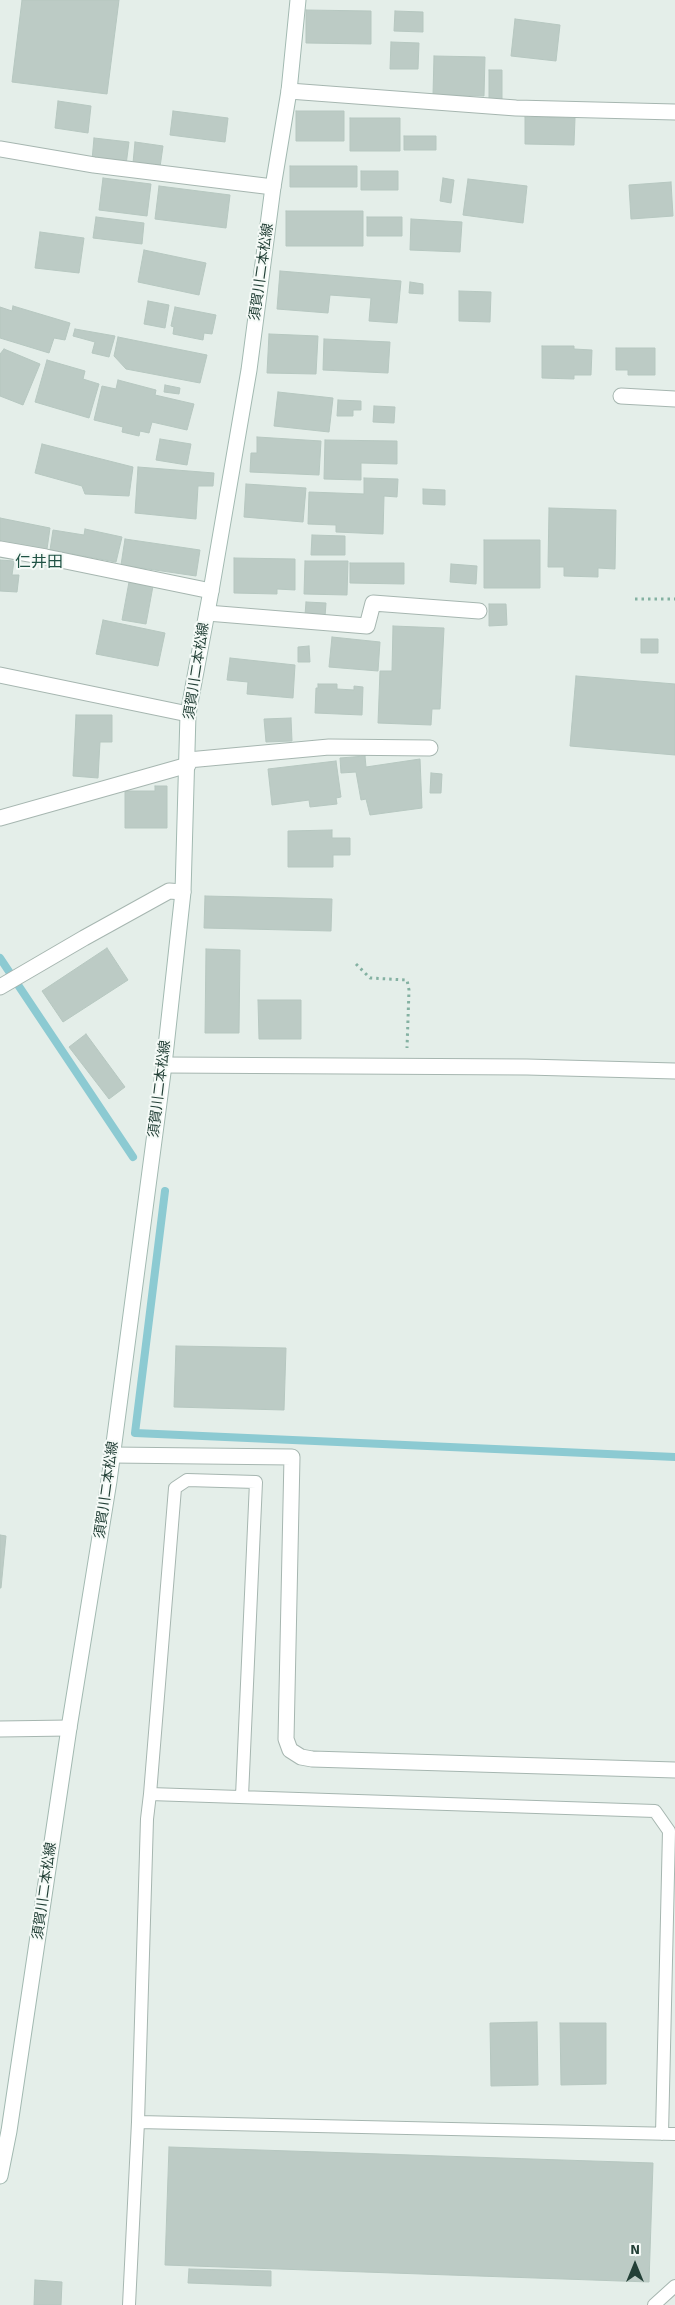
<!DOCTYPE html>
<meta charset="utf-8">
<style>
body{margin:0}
#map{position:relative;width:675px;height:2305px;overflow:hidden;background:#e4eee9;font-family:Signika,sans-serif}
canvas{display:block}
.north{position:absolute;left:610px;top:2240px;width:50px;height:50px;-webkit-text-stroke:4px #f5faf7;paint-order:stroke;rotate:0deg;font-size:14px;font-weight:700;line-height:20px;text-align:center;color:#234037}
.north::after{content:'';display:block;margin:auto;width:18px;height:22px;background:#234037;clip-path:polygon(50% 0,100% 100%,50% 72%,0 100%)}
</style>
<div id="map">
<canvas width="675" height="2305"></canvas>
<div class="north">N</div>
</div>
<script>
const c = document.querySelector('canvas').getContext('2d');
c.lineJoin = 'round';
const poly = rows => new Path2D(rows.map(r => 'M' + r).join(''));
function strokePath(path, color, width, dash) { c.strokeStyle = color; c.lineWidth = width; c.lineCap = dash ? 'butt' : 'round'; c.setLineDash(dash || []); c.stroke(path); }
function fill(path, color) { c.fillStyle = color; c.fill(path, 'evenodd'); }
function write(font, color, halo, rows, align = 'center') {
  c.font = font + ' Signika,"Noto Sans JP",sans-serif'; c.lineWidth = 4; c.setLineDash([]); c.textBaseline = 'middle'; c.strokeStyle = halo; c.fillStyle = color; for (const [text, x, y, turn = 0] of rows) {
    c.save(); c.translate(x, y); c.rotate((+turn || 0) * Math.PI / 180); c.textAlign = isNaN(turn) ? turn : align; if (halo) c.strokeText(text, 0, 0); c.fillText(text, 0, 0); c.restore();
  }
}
const stream = poly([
 [0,958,133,1157],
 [165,1191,135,1433,675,1457]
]);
const building = poly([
 [22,0,119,0,107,94,12,82,22,0],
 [306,10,371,11,371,44,306,43,306,10],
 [395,11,423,12,423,32,394,31,395,11],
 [515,19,560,25,556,61,511,56,515,19],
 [391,42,419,43,418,69,390,69,391,42],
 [434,56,485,57,484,96,433,95,434,56],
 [489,70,502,70,502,101,489,101,489,70],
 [58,101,91,106,88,133,55,128,58,101],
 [173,111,228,118,225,142,170,135,173,111],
 [296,111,344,111,344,141,296,141,296,111],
 [525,117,575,118,574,145,525,144,525,117],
 [350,118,400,118,400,151,350,151,350,118],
 [404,136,436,136,436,150,404,150,404,136],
 [94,138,129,142,126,165,92,160,94,138],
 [135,142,163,146,160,167,133,163,135,142],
 [290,166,357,166,357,187,290,187,290,166],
 [361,171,398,171,398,190,361,190,361,171],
 [103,178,151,184,147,216,99,210,103,178],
 [443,178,454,180,451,203,440,201,443,178],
 [468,179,527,186,523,223,463,215,468,179],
 [671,182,673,216,631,219,629,185,671,182],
 [159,186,230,195,226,228,155,219,159,186],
 [286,211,363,211,363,246,286,246,286,211],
 [96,217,144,223,142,244,93,238,96,217],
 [367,217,402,217,402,236,367,236,367,217],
 [411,219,462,222,460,252,410,250,411,219],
 [40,232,84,238,79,273,35,268,40,232],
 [144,250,206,263,199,295,138,282,144,250],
 [280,271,401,281,397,323,369,321,371,298,330,295,328,313,277,309,280,271],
 [410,282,423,284,423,294,409,293,410,282],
 [459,291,491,292,490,322,459,321,459,291],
 [148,301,169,305,165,328,144,324,148,301],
 [13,306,70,323,65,340,54,338,49,353,0,338,0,307,12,311,13,306],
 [175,307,216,315,212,334,204,333,203,340,173,334,174,327,171,326,175,307],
 [75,329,115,336,109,357,92,353,95,342,73,336,75,329],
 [269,334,318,336,316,374,267,373,269,334],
 [118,337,207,355,200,383,126,369,114,356,118,337],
 [324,339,390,342,388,373,323,370,324,339],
 [542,346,574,346,574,349,592,350,591,375,574,375,574,379,542,378,542,346],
 [616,348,655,348,655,375,628,375,628,370,616,370,616,348],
 [4,349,40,364,23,405,0,396,0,354,4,349],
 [47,360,85,371,83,379,99,384,89,418,35,402,47,360],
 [118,380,156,390,155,395,194,404,187,430,152,422,149,433,140,431,139,436,122,432,123,427,94,420,102,386,116,389,118,380],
 [165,385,180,388,179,394,164,392,165,385],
 [278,392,333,398,329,432,274,426,278,392],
 [338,400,361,401,361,410,353,410,353,416,337,416,338,400],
 [374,406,395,407,394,423,373,422,374,406],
 [257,437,321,441,319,475,250,472,251,453,257,453,257,437],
 [160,439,191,444,187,465,156,460,160,439],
 [325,440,397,441,397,464,361,463,361,480,324,479,325,440],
 [42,444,133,467,129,496,85,494,82,486,35,473,42,444],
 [138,467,214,473,213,486,198,486,196,519,135,513,138,467],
 [364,478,398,479,397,497,384,496,383,534,336,532,336,525,308,524,309,492,364,494,364,478],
 [246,484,306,488,303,522,244,517,246,484],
 [423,489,445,490,445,505,423,504,423,489],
 [549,508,616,510,615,569,598,568,598,577,564,576,564,567,548,567,549,508],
 [0,518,50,528,47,549,0,541,0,518],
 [85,529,122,537,116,562,50,550,53,530,84,535,85,529],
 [312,535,345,536,345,555,311,555,312,535],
 [125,539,200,550,196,576,121,565,125,539],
 [484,540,540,540,540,588,484,588,484,540],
 [234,558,295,559,295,590,277,589,277,594,234,593,234,558],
 [0,560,14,561,12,575,19,575,17,592,0,591,0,560],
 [305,561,348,561,347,595,304,594,305,561],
 [350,563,404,563,404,584,350,583,350,563],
 [451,564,477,566,476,584,450,582,451,564],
 [129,582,153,586,146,624,122,620,129,582],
 [306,602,326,603,325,617,305,615,306,602],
 [489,604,506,604,507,625,489,626,489,604],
 [103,620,165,633,158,666,96,654,103,620],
 [393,626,444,628,440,709,432,709,431,725,378,723,380,671,392,671,393,626],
 [332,637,380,642,378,671,329,667,332,637],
 [641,639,658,639,658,653,641,653,641,639],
 [309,646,310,662,298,662,298,647,309,646],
 [230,658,295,665,293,698,247,694,248,682,227,680,230,658],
 [576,676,675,684,675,755,570,746,576,676],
 [318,684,337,684,337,689,354,690,354,686,363,687,362,715,315,713,316,688,318,688,318,684],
 [76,715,112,715,112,742,100,742,98,778,73,776,76,715],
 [291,718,292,741,266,742,264,719,291,718],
 [365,756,366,767,420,759,422,808,370,815,366,799,361,800,356,772,341,773,340,758,365,756],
 [336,761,341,797,336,798,337,804,310,807,309,800,272,805,268,769,336,761],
 [431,773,442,774,441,793,430,793,431,773],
 [155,786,167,786,167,828,125,828,125,791,155,791,155,786],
 [332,830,332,838,350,838,350,855,333,855,333,867,288,867,288,831,332,830],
 [205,896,332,899,331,931,204,928,205,896],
 [107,948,128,980,63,1022,42,991,107,948],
 [206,949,240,950,239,1033,205,1033,206,949],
 [258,1000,301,1000,301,1039,259,1039,258,1000],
 [86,1034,125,1087,109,1099,69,1047,86,1034],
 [176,1346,286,1348,284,1410,174,1407,176,1346],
 [0,1535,6,1536,1,1588,0,1588,0,1535],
 [537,2022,538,2085,491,2086,490,2023,537,2022],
 [560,2023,606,2023,606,2084,561,2085,560,2023],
 [169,2147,653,2163,649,2282,165,2265,169,2147],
 [189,2269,271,2271,271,2286,188,2283,189,2269],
 [35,2280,62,2282,61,2305,34,2305,35,2280]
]);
const path = poly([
 [635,599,675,599],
 [356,964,370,978,407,980,409,990,407,1048]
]);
const service = poly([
 [150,1794,175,1488,187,1480,256,1482,242,1796],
 [138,2122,675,2134],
 [129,2305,138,2122,147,1819,150,1794,655,1811,669,1831,662,2134],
 [654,2305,675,2286]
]);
const minor = poly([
 [289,91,516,108,675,112],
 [0,149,94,165,273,187],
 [621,396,675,399],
 [0,549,46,557,211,591],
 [207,613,367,626,373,603,479,611],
 [0,675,188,714],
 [188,760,329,747,430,748],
 [0,818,188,765],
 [0,987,84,938,169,891,183,892],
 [112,1455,292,1457,286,1739,290,1750,301,1757,312,1759,675,1770]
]);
const tertiary = poly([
 [164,1065,527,1067,675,1071],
 [0,1729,69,1728]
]);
const secondary = poly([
 [0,2176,9,2131,69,1728,109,1481,164,1065,183,892,188,714,211,591,249,370,273,187,289,91,298,0]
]);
const streetNames = [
 ["須賀川二本松線",262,272,-82],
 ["須賀川二本松線",197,671,-81],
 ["須賀川二本松線",160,1089,-83],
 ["須賀川二本松線",107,1490,-82],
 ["須賀川二本松線",45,1891,-82]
];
const quarterNames = [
 ["仁井田",39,563]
];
strokePath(stream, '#8ccad2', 8);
fill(building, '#bccbc5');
strokePath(building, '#b6c7c0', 1);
strokePath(service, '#a6b6b0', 14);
strokePath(minor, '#a6b6b0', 17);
strokePath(tertiary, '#a6b6b0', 17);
strokePath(secondary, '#a2b9b1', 17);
strokePath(path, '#84b1a2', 3, [2.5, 4]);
strokePath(service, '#fff', 12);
strokePath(minor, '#fff', 15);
strokePath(tertiary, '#fff', 15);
strokePath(secondary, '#fff', 15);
write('14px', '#234037', '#f5faf7', streetNames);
write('16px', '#1f5244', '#f5faf7', quarterNames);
</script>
